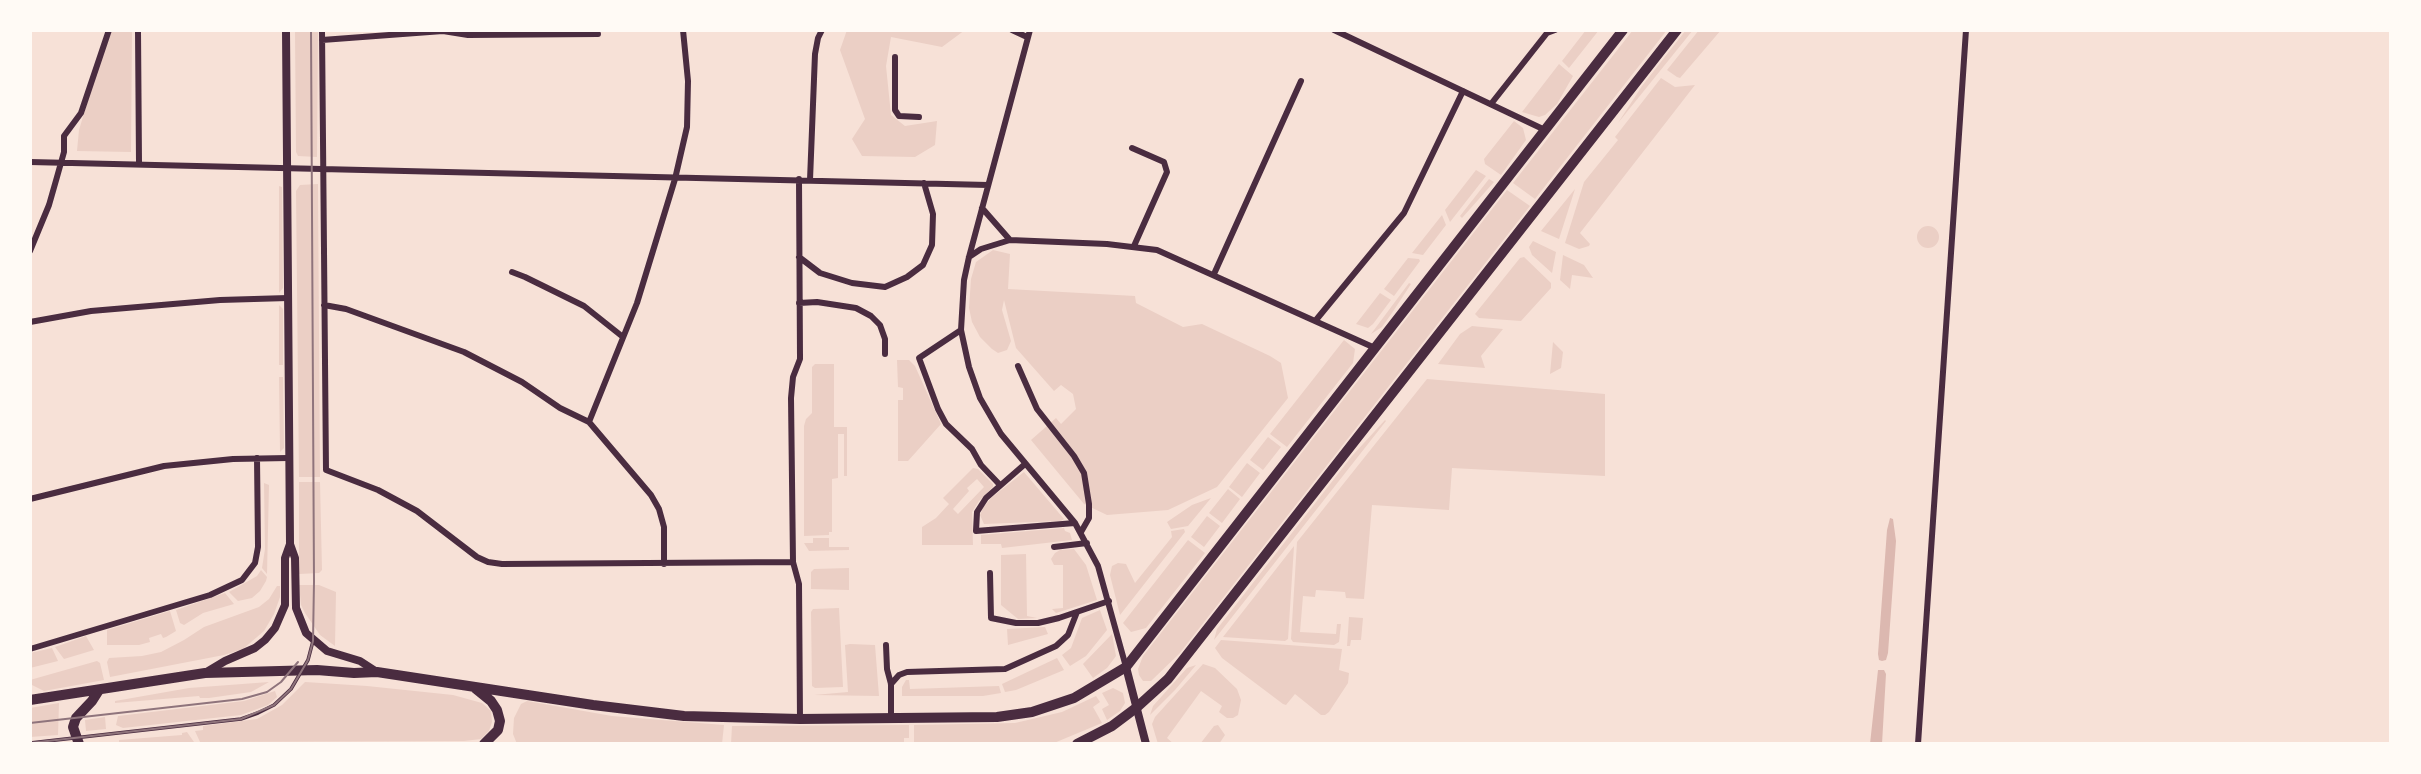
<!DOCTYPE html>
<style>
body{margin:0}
#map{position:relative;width:2421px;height:774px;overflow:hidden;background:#f7e1d7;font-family:"Roboto Condensed",sans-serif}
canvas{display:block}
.frame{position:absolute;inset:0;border:32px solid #fffaf5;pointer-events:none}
</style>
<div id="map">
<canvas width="2421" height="774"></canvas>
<div class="frame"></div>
</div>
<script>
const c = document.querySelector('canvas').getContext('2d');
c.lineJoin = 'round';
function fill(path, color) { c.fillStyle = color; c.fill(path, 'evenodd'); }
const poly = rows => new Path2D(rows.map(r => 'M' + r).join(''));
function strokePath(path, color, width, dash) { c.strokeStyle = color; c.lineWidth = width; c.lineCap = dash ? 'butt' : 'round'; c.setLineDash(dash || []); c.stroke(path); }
const green = poly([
 [109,30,132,30,131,152,77,151,79,130],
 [295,30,318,30,317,157,298,156,296,152],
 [847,30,965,30,942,47,891,37,886,66,891,115,905,126,937,121,935,145,915,157,862,156,852,139,865,119,840,50],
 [1586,30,1599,30,1569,68,1562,61],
 [1633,30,1667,30,1535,199,1513,183],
 [1686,30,1693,30,1618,123,1642,86],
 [1699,30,1721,30,1680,78,1677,77,1667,70],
 [1559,64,1573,76,1557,104,1545,115,1539,117,1522,112],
 [1661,78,1675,87,1695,85,1580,233,1590,244,1589,246,1579,249,1565,243,1584,182,1618,140,1615,137],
 [1514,121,1523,128,1526,140,1501,175,1485,164,1484,159],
 [1476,170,1486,176,1450,222,1445,210],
 [1489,179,1494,182,1462,218,1460,216],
 [318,184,320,477,299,477,296,191,300,185],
 [279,186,282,187,283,288,279,293],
 [1575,189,1559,239,1541,231],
 [1507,190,1530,206,1179,654,1151,681,1143,681,1139,675,1138,669,1143,656],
 [1442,215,1446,225,1423,255,1412,253],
 '1917 237a11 11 0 1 1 22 0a11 11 0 1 1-22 0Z',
 [1533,241,1556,252,1552,273,1532,255,1529,247],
 [993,250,1010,254,1008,289,1135,296,1136,303,1183,327,1202,324,1270,356,1281,363,1288,398,1217,487,1168,510,1107,515,1084,504,1031,440,1056,418,1061,424,1076,409,1073,394,1061,385,1054,391,1016,348,1004,300,1002,310,1011,341,1007,350,998,353,992,349,980,337,972,322,969,308,971,279,976,262],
 [1563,255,1584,265,1593,278,1572,275,1570,289,1560,280],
 [1524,257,1551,283,1551,288,1521,321,1479,318,1475,314,1520,258],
 [1408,258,1419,259,1420,261,1394,296,1384,289],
 [1409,283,1411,284,1392,313,1382,327,1371,334],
 [1380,293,1391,300,1373,324,1368,328,1356,324],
 [279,305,283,309,283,365,279,365],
 [1472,326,1503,329,1481,356,1485,368,1438,364,1460,334],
 [1344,340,1355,349,1353,363,1287,447,1270,434],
 [1553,342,1563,352,1561,368,1550,374],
 [897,360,909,360,915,366,941,424,908,461,898,461,898,400,903,400,903,388,898,387],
 [815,364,834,364,834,427,847,427,847,476,844,476,844,434,838,434,838,478,832,479,832,532,829,532,829,535,804,536,804,426,806,419,812,413,812,367],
 [279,377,283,377,284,448,280,452],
 [1427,379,1605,394,1605,476,1452,468,1449,510,1372,505,1364,599,1346,598,1345,592,1316,590,1315,597,1303,596,1300,632,1336,634,1337,624,1341,624,1339,642,1334,645,1293,642,1291,639,1297,542],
 [1385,420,1386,421,1214,640,1217,629,1352,456],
 [1268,437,1281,447,1263,470,1250,460],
 [1247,463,1260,473,1242,497,1229,487],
 [973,468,978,469,993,484,993,487,979,501,972,512,973,545,922,545,922,527,936,518,949,504,943,498],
 [977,479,984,487,958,514,953,509,969,491,967,488],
 [1024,472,1064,519,1061,521,984,524,980,515,983,508,991,498],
 [299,482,320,482,322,570,319,573,299,574],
 [264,483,269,485,267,574,262,568,265,549],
 [1228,489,1240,499,1222,523,1209,513],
 [1211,498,1188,526,1171,529,1167,522,1192,505],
 [1207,516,1220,526,1204,547,1191,537],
 [1064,528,1065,531,1070,533,1072,540,1002,548,1001,544,981,544,981,535],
 [1184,529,1185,532,1120,615,1110,575,1112,566,1118,563,1126,564,1135,583,1172,537,1171,531],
 [813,538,829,538,829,547,849,547,849,550,809,551,804,543,813,543],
 [1188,540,1205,553,1146,628,1131,632,1123,623],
 [1294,546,1288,639,1285,641,1223,637],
 [1074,549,1086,565,1097,600,1056,613,1052,609,1063,608,1063,565,1054,565,1051,559,1055,553,1060,550],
 [1026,554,1027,616,1037,618,1018,619,1001,605,1001,555],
 [849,568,849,590,811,589,811,572,814,569],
 [261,570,267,577,266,581,260,591,252,598,238,601,229,592,257,576],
 [299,585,319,585,336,592,335,646,320,635,305,613,301,605],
 [277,586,280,586,280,597,274,614,264,631,243,649,224,655,110,677,107,662,109,658,142,656,161,652,184,640,204,627,259,607,269,599],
 [225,593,234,604,203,613,184,625,180,623,176,610],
 [839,608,843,687,815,688,812,686,811,612,813,609],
 [1100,610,1107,630,1086,656,1070,666,1062,655,1071,648,1082,618],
 [170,611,176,631,166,637,163,638,161,634,149,638,150,642,139,645,107,645,107,630],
 [1349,617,1363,618,1361,640,1351,640,1350,646,1347,646],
 [1045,627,1048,634,1008,645,1007,629],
 [1112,634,1116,656,1107,668,1093,678,1083,664],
 [86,636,94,650,64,659,55,647],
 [1221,640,1342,649,1339,670,1349,673,1348,683,1329,712,1325,715,1321,715,1295,694,1286,705,1283,704,1222,658,1215,648],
 [850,644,875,645,879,696,814,695,848,692,845,645],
 [52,648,58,661,30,668,30,653],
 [1057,658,1064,670,1016,690,1005,692,1002,684],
 [97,661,100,663,104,680,44,691,30,684,30,680],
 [1203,664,1215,668,1237,689,1241,700,1238,715,1233,718,1227,718,1219,712,1222,706,1201,691,1167,738,1174,744,1158,744,1152,724,1155,717],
 [1196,665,1175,690,1150,715,1153,706,1187,668],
 [906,680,909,680,910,689,999,686,1001,693,983,696,902,696,902,687],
 [269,682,251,692,209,698,200,698,199,696,115,703,115,701,189,688],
 [305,682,367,686,453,695,482,703,491,711,492,722,489,731,481,739,464,741,200,742,195,731,203,730,203,726,257,719,282,705],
 [1113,688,1123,693,1125,703,1120,711,1107,720,1102,709,1109,705,1102,693],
 [275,691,277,697,268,705,241,715,123,728,116,725,118,716,244,701],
 [1096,696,1100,702,1093,707,1102,723,1054,743,909,744,914,742,914,725,1015,723,1062,712],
 [527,701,612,716,724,725,722,744,517,744,513,734,514,718,521,704],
 [59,703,58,735,30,737,30,708],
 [105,717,106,729,86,731,85,720],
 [909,725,909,738,904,738,904,744,731,744,732,726],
 [1218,725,1225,735,1219,744,1200,744,1214,726],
 [187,732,194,742,119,744,119,740,182,735,182,733]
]);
const water = poly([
 [1890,518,1893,519,1896,541,1888,653,1886,660,1882,661,1879,660,1878,654,1887,530],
 [1878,670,1884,670,1886,674,1882,744,1870,744]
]);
const service = poly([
 [30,743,241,719,258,713,274,705,291,689,308,660,313,641]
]);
const minor = poly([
 [138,30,139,163],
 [322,30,326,470,378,490,417,511,477,557,488,562,502,564,793,562],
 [1012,30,1027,37],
 [1030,30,969,257,964,280,961,330,969,367,980,398,1001,434,1075,523,1098,566,1126,667],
 [1334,30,1545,130],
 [322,40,443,31,468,35,598,34],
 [895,57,895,110,899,116,919,117],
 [1491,104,1547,33,1555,30],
 [1132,148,1164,162,1167,172,1134,246],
 [30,162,988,185],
 [799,179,800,359,793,377,791,398,793,562,799,584,800,719],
 [810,180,815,54,818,38,822,30],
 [982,208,1010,240,1107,244,1157,250,1375,348],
 [30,251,49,205,57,177,64,152,64,136,81,113,109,30],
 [799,257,820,273,852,283,885,287,907,277,923,265,932,245,933,214,924,183],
 [969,257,981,249,1010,240],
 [512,272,525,277,584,306,623,337],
 [1214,274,1301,81],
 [799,303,817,302,856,308,871,316,880,325,885,339,885,354],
 [324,305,346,309,464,352,522,382,560,408,589,422,651,495,659,509,664,527,664,564],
 [1316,320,1404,213,1463,91],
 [30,322,91,311,220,300,288,298],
 [961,330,919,358,938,409,946,424,972,449,981,465,1000,485],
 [1018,366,1037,409,1074,456,1084,473,1089,504,1089,518,1081,532],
 [589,422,637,303,675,179,687,127,688,81,683,30],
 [1025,464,986,498,977,512,976,531,1075,523],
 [30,499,164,466,233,459,288,458],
 [1054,547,1087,543],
 [990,573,991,618,1016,623,1038,623,1059,618,1109,601],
 [886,645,887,669,891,684,891,718],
 [30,649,210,595,242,580,255,563,258,547,257,458],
 [891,684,899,675,907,672,1005,669,1056,646,1068,635,1077,612],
 [1918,744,1966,30]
]);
const tertiary = poly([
 [290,544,295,558,296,608,306,633,327,651,360,661,377,672],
 [1126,667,1146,744],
 [205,673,225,661,255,648,265,640,275,628,285,605,285,558,290,544,286,30]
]);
const secondary = poly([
 [475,688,491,701,497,710,500,721,498,730,484,744],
 [30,700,205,673,317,670,354,673,377,672,593,705,684,716,800,719,997,717,1032,712,1074,698,1126,667,1623,30],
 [79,744,73,727,76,718,92,701,99,690],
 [1077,744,1112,726,1136,708,1168,679,1677,30]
]);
const tram = poly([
 [30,723,242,699,267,692,281,682,298,662],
 [30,743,241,719,274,705,291,689,308,660,313,641,314,582,311,30]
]);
fill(green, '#ebcfc5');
fill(water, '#dcb8b0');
strokePath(service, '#4a2c40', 3.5);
strokePath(minor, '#4a2c40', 6);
strokePath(tertiary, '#4a2c40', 8);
strokePath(secondary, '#4a2c40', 10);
strokePath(tram, '#8f747c', 2);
</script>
